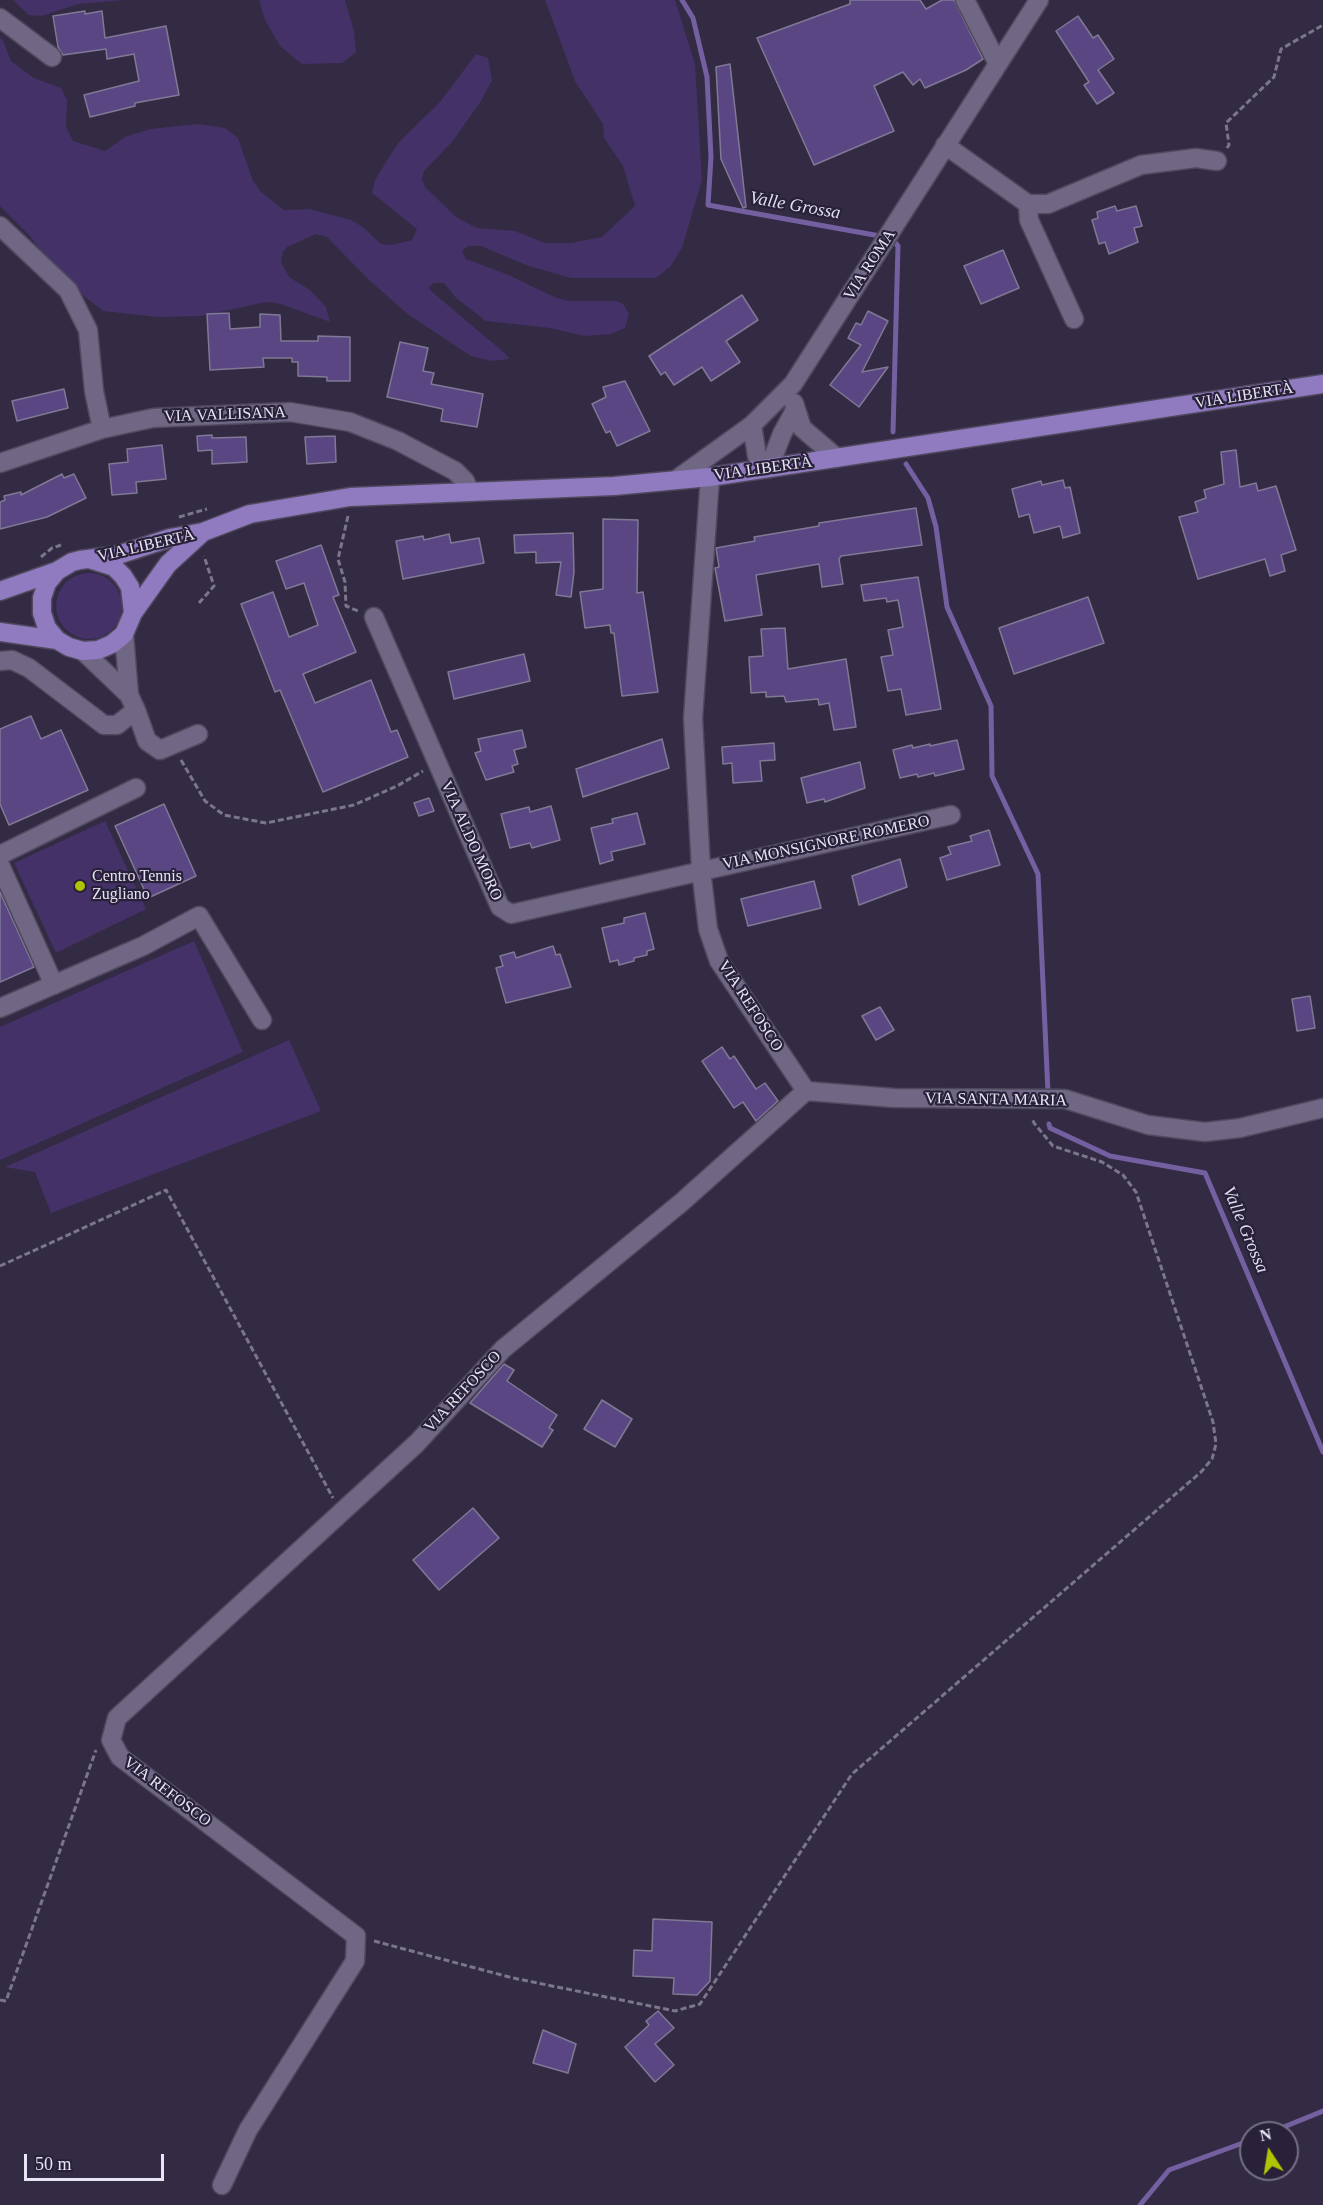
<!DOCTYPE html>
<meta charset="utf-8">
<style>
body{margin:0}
#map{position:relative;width:1323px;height:2205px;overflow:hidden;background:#322b43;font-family:Georgia,serif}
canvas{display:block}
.north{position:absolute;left:1239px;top:2121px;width:60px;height:60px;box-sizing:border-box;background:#282139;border:2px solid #756f84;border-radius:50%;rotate:348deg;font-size:16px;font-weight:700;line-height:24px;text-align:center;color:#e8e4f4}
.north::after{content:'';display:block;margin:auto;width:21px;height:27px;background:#afc504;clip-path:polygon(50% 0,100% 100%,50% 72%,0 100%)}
.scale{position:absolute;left:24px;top:2154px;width:140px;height:27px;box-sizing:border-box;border:3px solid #e8e4f4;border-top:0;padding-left:8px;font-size:18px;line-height:21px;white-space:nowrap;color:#e8e4f4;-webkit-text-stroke:4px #282139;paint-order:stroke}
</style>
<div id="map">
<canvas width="1323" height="2205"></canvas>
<div class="north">N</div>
<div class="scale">50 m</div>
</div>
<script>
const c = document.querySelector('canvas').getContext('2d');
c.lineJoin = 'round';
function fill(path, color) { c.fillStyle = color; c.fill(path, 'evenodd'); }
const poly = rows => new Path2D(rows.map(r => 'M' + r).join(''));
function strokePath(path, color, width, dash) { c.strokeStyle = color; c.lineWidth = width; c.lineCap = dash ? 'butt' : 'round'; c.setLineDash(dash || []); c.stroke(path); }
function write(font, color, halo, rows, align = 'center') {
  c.font = font + ' Georgia,serif'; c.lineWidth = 4.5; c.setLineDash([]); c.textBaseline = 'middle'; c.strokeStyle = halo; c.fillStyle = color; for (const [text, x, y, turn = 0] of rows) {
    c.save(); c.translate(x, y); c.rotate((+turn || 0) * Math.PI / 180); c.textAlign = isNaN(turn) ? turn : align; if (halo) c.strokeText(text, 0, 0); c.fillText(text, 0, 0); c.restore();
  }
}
const green = poly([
 [13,0,124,0,78,4,42,16,29,15],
 [259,0,345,0,354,31,356,52,342,63,302,64,280,46,265,20],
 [545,0,675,0,695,64,702,180,682,248,670,267,656,278,571,278,526,265,481,246,468,246,462,251,466,259,509,275,554,297,568,301,617,301,624,305,629,314,625,328,611,334,584,336,550,328,486,321,456,298,444,283,434,283,429,287,431,291,506,354,509,359,491,361,471,356,409,315,370,281,327,237,316,234,287,247,283,252,281,262,289,277,310,290,326,307,330,322,281,304,266,302,201,316,158,317,103,311,75,289,47,260,30,236,0,206,0,38,3,40,11,61,34,78,61,88,67,100,66,127,73,141,105,151,125,137,150,129,198,124,225,128,238,138,253,181,261,192,284,210,309,209,351,220,363,227,381,244,392,245,412,240,417,229,372,193,375,180,398,143,440,102,476,54,488,58,492,80,481,101,452,142,424,171,422,179,425,187,456,217,477,228,515,231,545,243,571,243,602,237,635,206,623,166,604,138,603,124,575,81],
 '56 606a33 33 0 1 1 66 0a33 33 0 1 1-66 0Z',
 [105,821,146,909,56,953,14,863],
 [194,941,243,1052,0,1160,0,1027],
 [289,1040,321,1111,51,1213,35,1172,5,1167]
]);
const stream = poly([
 [682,0,693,18,707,77,711,157,708,205,891,238,898,246,893,432],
 [906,464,928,498,936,527,947,607,991,706,992,776,1038,874,1048,1093],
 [1049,1124,1050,1128,1110,1156,1205,1173,1323,1452],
 [1269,2133,1323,2111],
 [1140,2205,1169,2170,1251,2140]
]);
const building = poly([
 [850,0,920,0,926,9,942,0,954,0,983,59,966,70,925,88,920,79,913,85,903,72,874,86,894,131,814,165,757,38,850,4,850,0],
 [85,11,85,14,102,11,105,38,166,26,179,95,135,103,135,106,90,117,84,95,139,81,134,54,107,59,106,49,63,55,58,47,53,16,85,11],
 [1078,16,1093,38,1098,35,1114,59,1098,70,1114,93,1097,104,1084,85,1089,82,1056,31,1078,16],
 [730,64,746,207,743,208,721,159,716,67,730,64],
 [1115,206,1117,211,1136,206,1142,226,1134,228,1138,242,1109,254,1105,242,1099,244,1092,220,1098,218,1097,212,1115,206],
 [1003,250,1019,288,981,304,964,266,1003,250],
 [742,295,758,320,726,341,740,362,711,381,702,367,674,385,665,372,661,375,649,356,742,295],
 [868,311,888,321,862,372,888,367,859,407,830,385,861,345,848,338,856,323,861,325,868,311],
 [229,313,230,329,260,327,260,314,280,315,281,341,318,341,318,336,350,337,350,381,327,381,327,377,298,376,298,362,292,362,292,358,263,358,264,367,210,370,207,314,229,313],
 [400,342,428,348,423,371,434,373,431,384,483,394,477,427,441,421,443,409,387,397,400,342],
 [625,381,650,431,617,446,610,431,606,433,592,404,606,397,603,387,625,381],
 [64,389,68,408,17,421,12,401,64,389],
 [212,435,212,438,246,437,247,462,212,464,212,450,198,451,197,436,212,435],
 [335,436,336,462,307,464,305,437,335,436],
 [162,445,166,479,136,482,137,493,112,495,109,464,128,462,127,449,162,445],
 [1236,450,1240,487,1256,483,1258,491,1276,486,1296,550,1281,555,1285,571,1270,576,1265,559,1198,579,1179,517,1198,512,1195,502,1206,498,1204,490,1224,484,1221,452,1236,450],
 [62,474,64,478,74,474,86,498,47,517,0,529,0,502,5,500,4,496,21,492,21,495,62,474],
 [1063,480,1065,488,1070,487,1080,533,1063,538,1060,526,1034,533,1029,514,1019,517,1012,489,1041,481,1042,485,1063,480],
 [916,508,922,545,841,556,839,559,843,584,822,587,819,564,756,575,762,615,725,621,715,568,719,567,716,548,755,541,754,537,819,526,819,523,916,508],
 [603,519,638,520,637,593,643,592,658,692,622,696,614,633,611,633,610,625,585,628,580,592,603,589,603,519],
 [573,533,574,572,571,597,556,595,561,562,536,563,536,552,515,553,514,535,573,533],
 [449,534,451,543,479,538,484,563,403,579,396,541,423,536,424,540,449,534],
 [321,545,339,595,333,597,356,652,303,674,315,703,371,680,391,732,397,730,408,757,323,792,280,690,275,692,241,604,273,592,289,637,318,625,304,583,286,589,276,561,321,545],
 [918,577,941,709,906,715,901,689,888,691,881,657,893,655,888,630,903,627,898,600,887,602,886,598,864,601,861,585,918,577],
 [1088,597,1104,643,1014,674,999,628,1088,597],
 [785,628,788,669,846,659,856,727,834,730,829,703,819,705,818,699,786,702,784,696,766,697,766,692,751,693,749,657,763,656,761,629,785,628],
 [524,654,530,681,454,699,448,672,524,654],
 [31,716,41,739,61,730,88,790,9,825,0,804,0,729,31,716],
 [522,730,526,747,514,750,518,764,512,766,514,772,486,780,475,753,481,751,478,739,522,730],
 [662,739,669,768,583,797,576,769,662,739],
 [957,740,964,769,935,776,934,773,918,777,917,774,900,778,893,750,912,745,913,748,930,744,930,746,957,740],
 [774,743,775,760,760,761,762,781,733,783,732,763,723,764,722,747,774,743],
 [860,762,865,788,825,802,824,799,807,803,801,778,860,762],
 [429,798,434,811,419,816,414,803,429,798],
 [164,804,196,876,148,898,115,826,164,804],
 [551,806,560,840,532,848,530,843,510,848,501,814,529,807,530,812,551,806],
 [637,813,645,844,611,852,613,860,600,864,591,828,613,823,612,819,637,813],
 [989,830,1000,865,947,880,940,858,951,854,948,847,972,841,970,836,989,830],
 [900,859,907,887,859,905,852,876,900,859],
 [814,881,821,908,748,926,741,899,814,881],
 [0,892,34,967,0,982,0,892],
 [645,913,654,949,647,951,647,955,634,958,634,961,619,965,618,960,610,962,602,928,624,923,624,918,645,913],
 [553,946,556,955,560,954,571,987,506,1003,496,968,503,966,500,956,514,952,516,958,553,946],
 [1310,996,1315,1028,1297,1031,1292,999,1310,996],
 [880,1007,894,1030,876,1040,862,1016,880,1007],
 [722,1047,730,1059,734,1056,756,1089,765,1083,778,1101,756,1121,743,1102,734,1108,702,1061,722,1047],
 [504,1364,514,1370,507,1381,557,1415,549,1428,553,1430,542,1447,470,1403,504,1364],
 [602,1400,632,1419,615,1447,584,1429,602,1400],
 [473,1508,499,1538,439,1590,413,1560,473,1508],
 [653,1919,712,1922,710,1981,697,1995,673,1994,674,1978,633,1976,634,1950,652,1951,653,1919],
 [658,2011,674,2028,655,2044,674,2065,655,2082,625,2047,649,2025,646,2021,658,2011],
 [543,2030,576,2044,568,2073,533,2063,543,2030]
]);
const path = poly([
 [1227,148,1229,145,1226,123,1274,77,1281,49,1323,25],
 [348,516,338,559,345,582,346,606,358,611],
 [179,517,207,509],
 [41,557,52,548,61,545],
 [199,603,214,586,204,556],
 [181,760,205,801,224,815,266,823,354,805,397,786,423,771],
 [0,1266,166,1190,333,1498],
 [374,1941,513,1978,675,2011,700,2004,852,1774,1201,1472,1212,1459,1216,1444,1213,1422,1136,1192,1123,1175,1102,1162,1053,1146,1034,1123,1032,1118],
 [0,2000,6,2001,96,1750]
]);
const minor = poly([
 [965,0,998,64],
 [0,18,52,57],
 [945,145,1028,204,1048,204,1141,165,1196,158,1217,161],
 [1028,204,1029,220,1074,319],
 [0,226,68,290,88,330,94,391,102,429],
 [794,403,802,428,837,458],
 [752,425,757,456,769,468,782,434,795,410],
 [0,463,102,429,153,418,290,412,350,422,398,441,455,471,465,481,470,492],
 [710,477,693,718,701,870,708,929,719,961,806,1091],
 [677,479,752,425,793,384,1039,0],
 [374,617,500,907,511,914,951,815],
 [124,634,129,695],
 [0,661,12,660,29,668,104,725,117,725,136,710,129,695,83,651],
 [136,710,147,741,160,750,198,734],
 [0,855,136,788],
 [0,865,54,985],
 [0,1008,143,946,199,916,262,1020],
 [806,1091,894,1098,1065,1099,1148,1125,1205,1132,1240,1128,1323,1108],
 [222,2185,248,2130,355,1961,356,1936,120,1757,111,1740,117,1718,417,1443,503,1349,682,1202,806,1091]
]);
const major = poly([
 [89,559,114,567,123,576,130,587,133,613,124,634,112,644,98,650,83,651,69,647,57,640,47,628,42,613,42,598,47,583,57,571,72,562,80,560,118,555,170,538,203,532,250,514,350,497,614,486,710,477,1323,384],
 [0,591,57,571],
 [133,613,168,564,203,532],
 [0,632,57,640]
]);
const markers = [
 [80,886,6,"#afc504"]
];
const streetNames = [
 ["VIA ROMA",870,265,-57],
 ["VIA LIBERTÀ",1244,396,-9],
 ["VIA VALLISANA",225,415,-2],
 ["VIA LIBERTÀ",763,469,-8],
 ["VIA LIBERTÀ",146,546,-13],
 ["VIA ALDO MORO",471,841,66],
 ["VIA MONSIGNORE ROMERO",826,843,-12],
 ["VIA REFOSCO",750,1006,57],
 ["VIA SANTA MARIA",996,1100,1],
 ["VIA REFOSCO",463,1392,-47],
 ["VIA REFOSCO",167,1792,37]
];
const poiNames = [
 ["Centro Tennis",92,877],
 ["Zugliano",92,895]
];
const waterNames = [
 ["Valle Grossa",795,206,10],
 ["Valle Grossa",1245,1230,67]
];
fill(green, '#443167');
strokePath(stream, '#7460a0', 5);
fill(building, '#5b4684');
strokePath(building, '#807995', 1.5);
strokePath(minor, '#50495e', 21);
strokePath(major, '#50495e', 21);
strokePath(path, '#7c768b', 3, [6, 3]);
strokePath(minor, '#6f6783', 18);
strokePath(major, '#907ac0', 18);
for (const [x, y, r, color] of markers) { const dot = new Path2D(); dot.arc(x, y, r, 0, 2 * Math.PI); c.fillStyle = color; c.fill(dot); strokePath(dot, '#282139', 2); }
write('16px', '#e8e4f4', '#282139', streetNames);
write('16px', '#e8e4f4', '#282139', poiNames, 'left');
write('italic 18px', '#e2ddf0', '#282139', waterNames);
</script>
